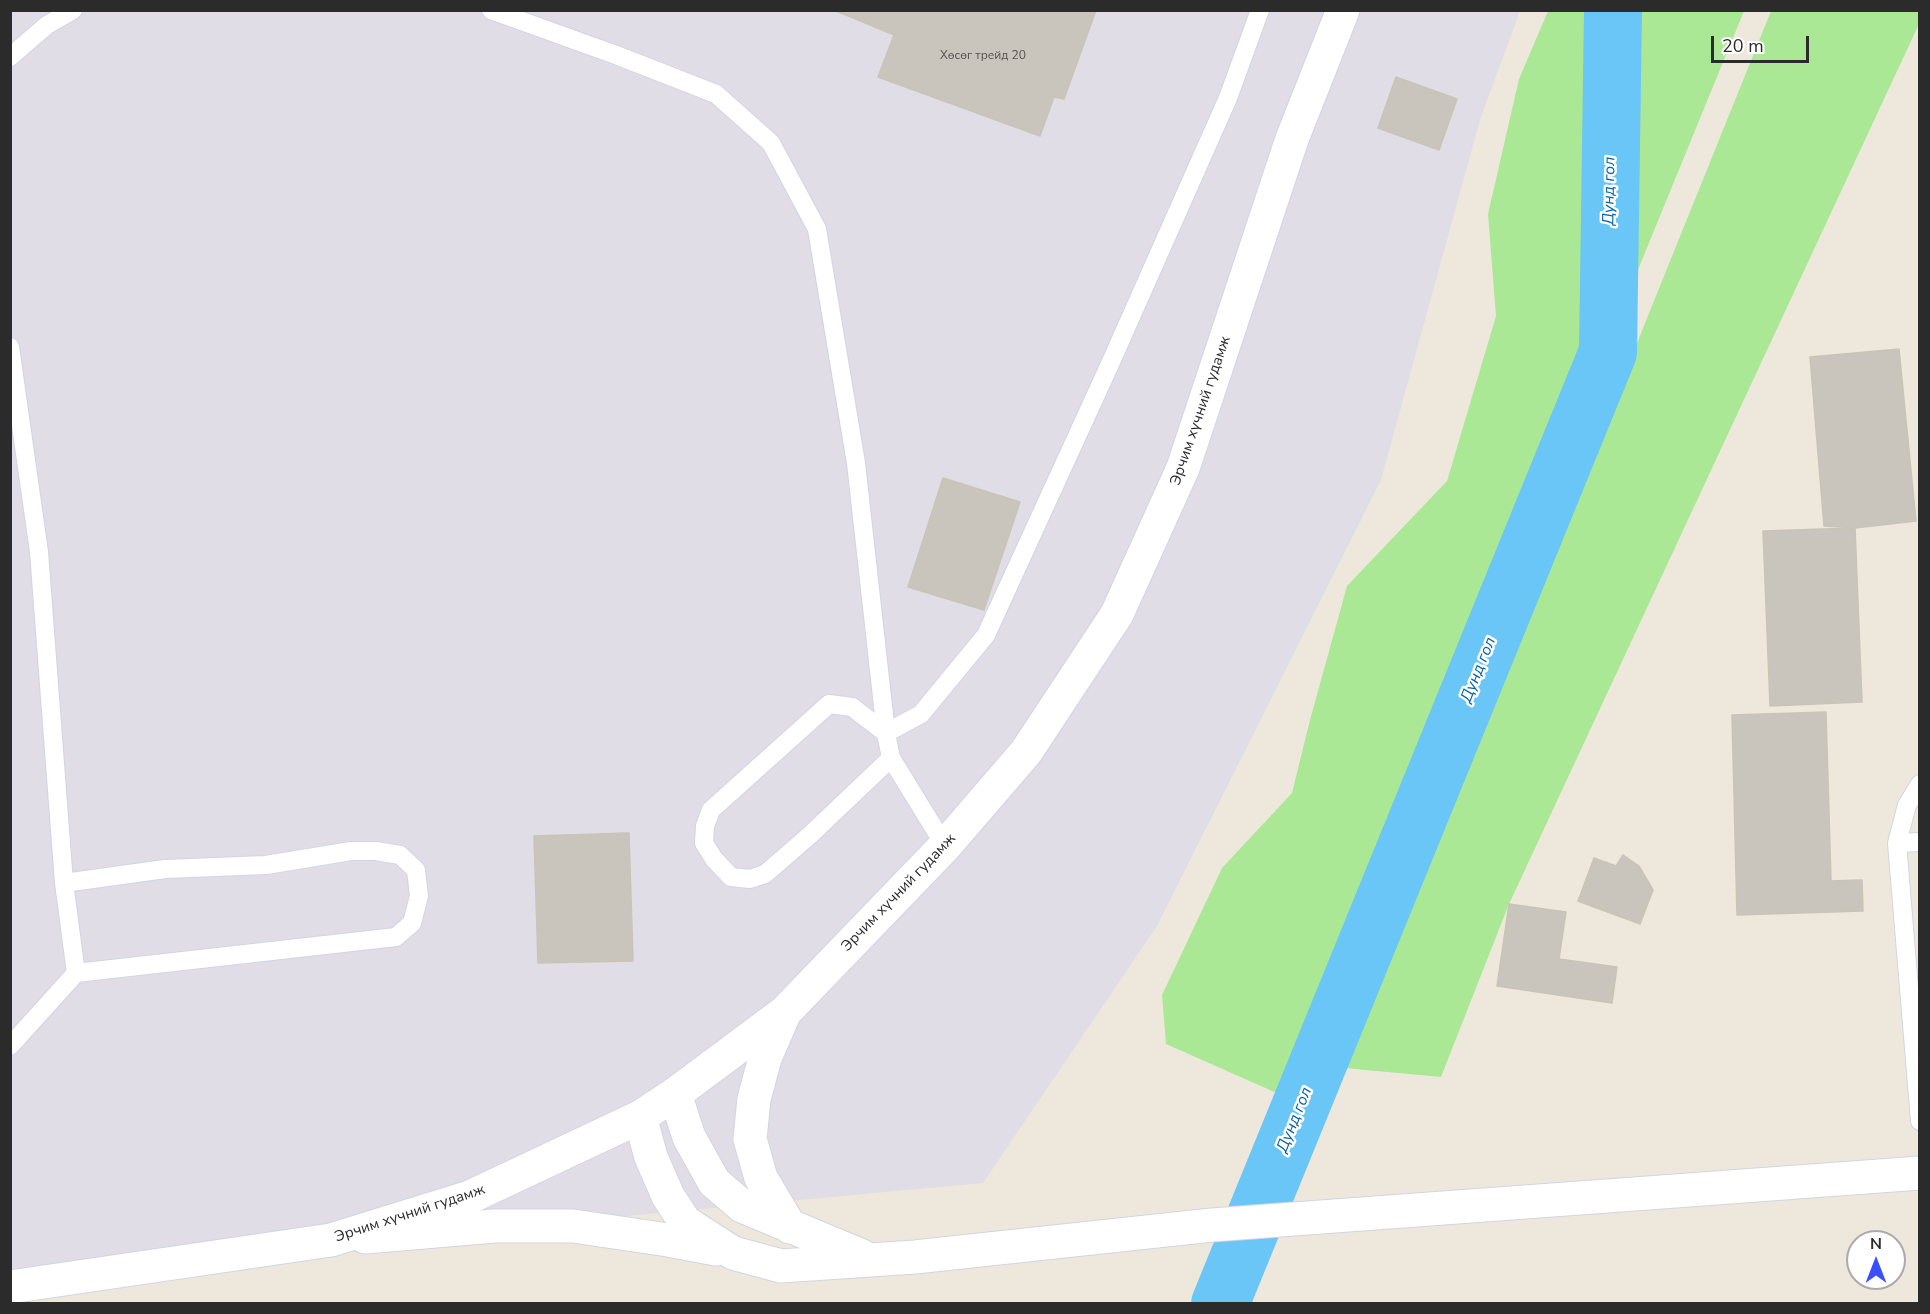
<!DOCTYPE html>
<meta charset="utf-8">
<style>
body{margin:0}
#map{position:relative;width:1930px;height:1314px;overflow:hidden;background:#eee8dc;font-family:"Nunito Sans",sans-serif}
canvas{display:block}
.frame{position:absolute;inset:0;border:12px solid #2b2b2b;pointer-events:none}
.north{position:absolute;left:1846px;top:1230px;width:60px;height:60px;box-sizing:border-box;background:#fff;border:2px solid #aaa;border-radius:50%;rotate:0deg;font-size:16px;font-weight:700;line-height:24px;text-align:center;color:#2b2b2b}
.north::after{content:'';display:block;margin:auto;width:21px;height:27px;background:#384eff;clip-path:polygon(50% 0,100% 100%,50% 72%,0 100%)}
.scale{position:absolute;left:1711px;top:36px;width:98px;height:27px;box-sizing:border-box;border:3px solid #2b2b2b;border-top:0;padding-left:8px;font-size:18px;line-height:21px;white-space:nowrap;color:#2b2b2b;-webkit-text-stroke:4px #fff;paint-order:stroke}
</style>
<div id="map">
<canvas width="1930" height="1314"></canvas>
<div class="frame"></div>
<div class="north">N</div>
<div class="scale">20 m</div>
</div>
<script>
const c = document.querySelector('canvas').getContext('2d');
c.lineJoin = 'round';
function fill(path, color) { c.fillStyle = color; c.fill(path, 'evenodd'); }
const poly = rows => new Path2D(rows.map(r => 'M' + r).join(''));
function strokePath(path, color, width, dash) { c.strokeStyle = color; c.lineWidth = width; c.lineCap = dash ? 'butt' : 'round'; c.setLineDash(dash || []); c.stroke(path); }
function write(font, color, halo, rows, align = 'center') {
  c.font = font + ' "Nunito Sans",sans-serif'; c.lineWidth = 5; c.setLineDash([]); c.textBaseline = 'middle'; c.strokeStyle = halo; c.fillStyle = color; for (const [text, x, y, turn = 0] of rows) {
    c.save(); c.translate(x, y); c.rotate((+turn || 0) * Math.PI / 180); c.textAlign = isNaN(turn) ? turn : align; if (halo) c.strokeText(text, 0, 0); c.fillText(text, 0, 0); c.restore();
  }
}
const industrial = poly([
 [11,11,1520,11,1480,120,1381,480,1157,926,983,1183,11,1273]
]);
const green = poly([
 [1548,11,1744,11,1354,963,1288,1098,1166,1044,1162,995,1222,868,1292,793,1310,720,1347,586,1447,481,1496,316,1488,214,1519,79],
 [1771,11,1919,11,1919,24,1509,904,1441,1077,1333,1067,1553,551]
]);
const river = poly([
 [1220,1304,1608,352,1613,10]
]);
const building = poly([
 [834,10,1096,10,1064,99,1054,97,1040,136,878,77,894,35,834,10],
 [1396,77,1457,99,1439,150,1378,128,1396,77],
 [1899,349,1916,521,1855,528,1824,526,1810,357,1899,349],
 [943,478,1020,502,984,610,908,587,943,478],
 [1855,528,1862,702,1770,706,1763,531,1855,528],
 [1826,712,1831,881,1862,880,1863,911,1737,915,1732,715,1826,712],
 [629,833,633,961,538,963,534,836,629,833],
 [1623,855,1639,866,1653,890,1640,924,1578,901,1594,858,1616,866,1623,855],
 [1509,904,1566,912,1559,959,1617,967,1612,1003,1497,986,1509,904]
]);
const service = poly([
 [491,10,616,55,716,94,771,143,817,229,856,463,886,733,891,758,945,846],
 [10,57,47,25,73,10],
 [10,347,39,552,64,883,76,973,10,1046],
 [886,733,921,714,986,635,1110,364,1228,98,1260,10],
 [886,733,852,707,829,704,711,810,705,826,704,843,714,859,731,877,750,879,765,874,810,835,891,758],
 [1920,784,1907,805,1897,843,1920,1121],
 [1897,843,1920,842],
 [64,883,165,869,266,865,351,851,376,851,400,855,416,870,419,896,412,923,396,937,76,973]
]);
const tertiary = poly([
 [785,1012,765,1058,754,1099,750,1139,761,1178,790,1227],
 [675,1094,689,1137,714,1182,742,1206,862,1256],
 [640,1117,651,1157,668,1196,685,1222,733,1253,781,1266,915,1257,1212,1225,1920,1173],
 [365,1237,494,1226,573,1226,668,1240,716,1249]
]);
const secondary = poly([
 [10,1287,331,1240,470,1197,640,1117,675,1094,785,1012,945,846,1026,752,1117,614,1183,468,1292,139,1343,10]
]);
const numberNames = [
 ["Хөсөг трейд 20",983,56]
];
const streetNames = [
 ["Эрчим хүчний гудамж",1201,411,-71],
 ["Эрчим хүчний гудамж",899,893,-46],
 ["Эрчим хүчний гудамж",410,1214,-18]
];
const waterNames = [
 ["Дунд гол",1610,191,-89],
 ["Дунд гол",1479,670,-68],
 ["Дунд гол",1295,1120,-68]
];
fill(industrial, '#e0dde6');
fill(green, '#abe896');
strokePath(river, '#69c6f6', 58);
fill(building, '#c9c5bc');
strokePath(building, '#c9c4b6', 1.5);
strokePath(service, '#d2d4e5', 20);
strokePath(tertiary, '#d2d4e5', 35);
strokePath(secondary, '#d2d4e5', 35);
strokePath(service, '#fff', 18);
strokePath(tertiary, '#fff', 33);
strokePath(secondary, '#fff', 33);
write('12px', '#52524f', null, numberNames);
write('15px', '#2b2b2b', '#fff', streetNames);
write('italic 16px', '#0562a5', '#fff', waterNames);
</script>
